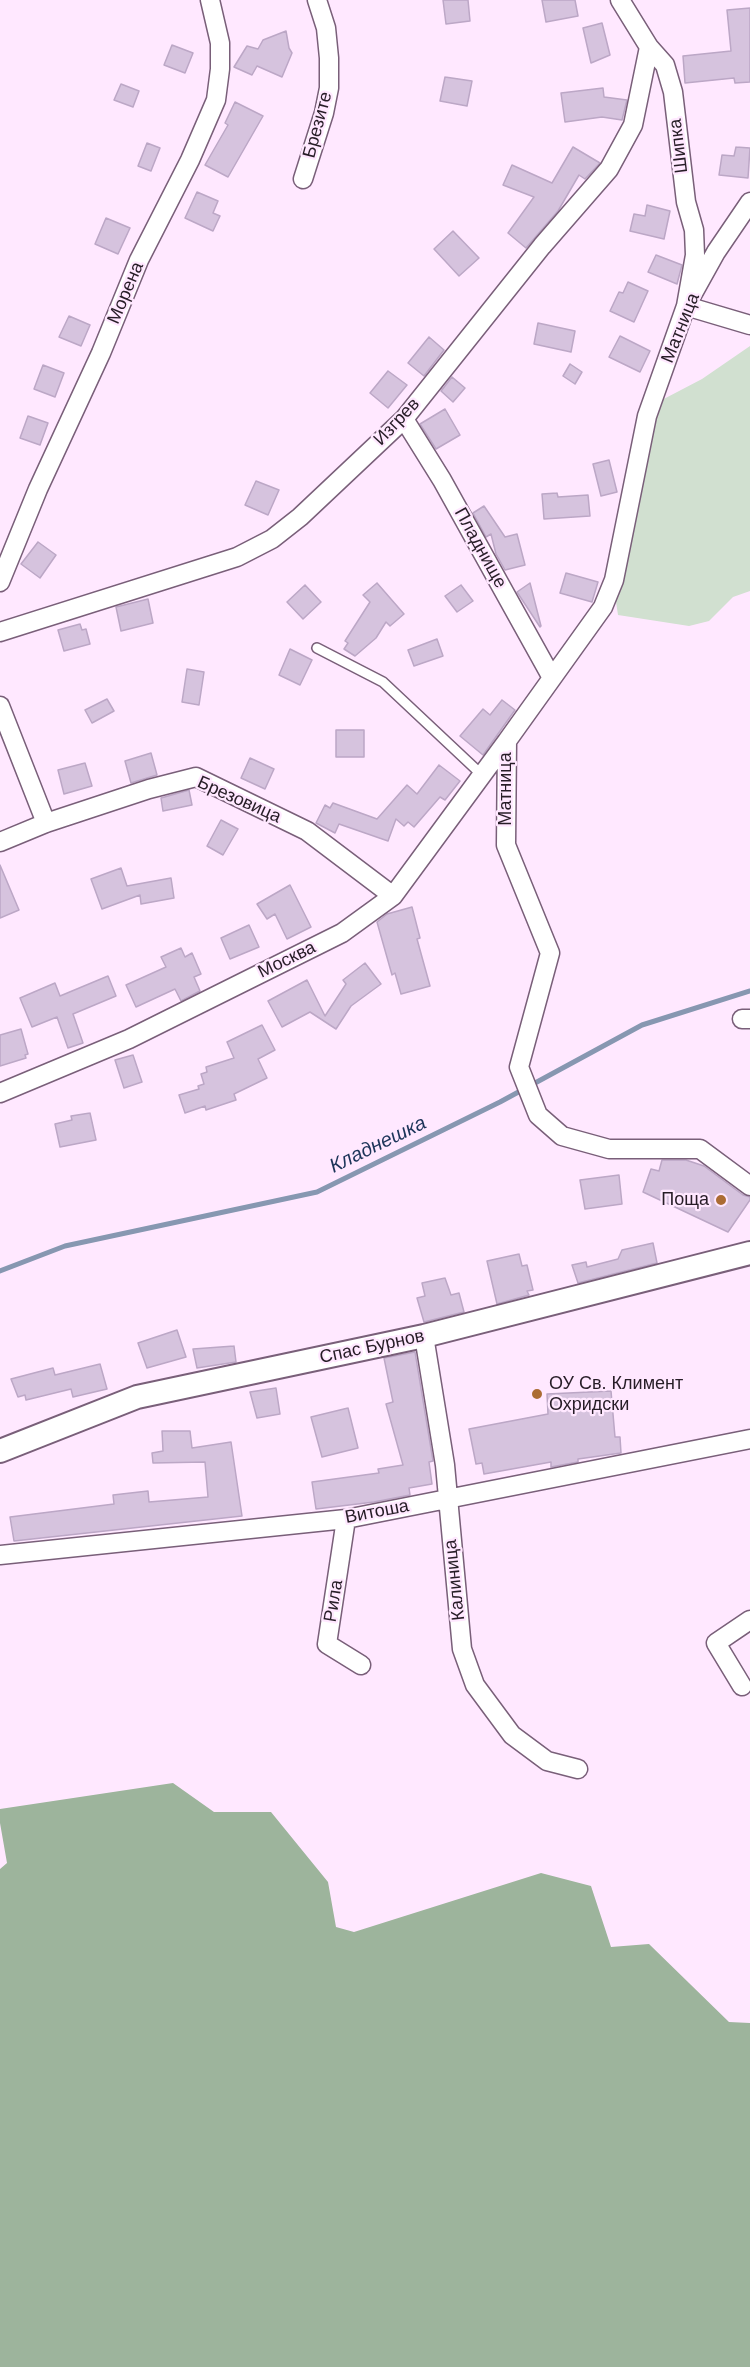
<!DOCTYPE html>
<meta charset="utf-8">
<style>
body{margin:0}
canvas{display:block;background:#ffe8ff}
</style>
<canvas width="750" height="2367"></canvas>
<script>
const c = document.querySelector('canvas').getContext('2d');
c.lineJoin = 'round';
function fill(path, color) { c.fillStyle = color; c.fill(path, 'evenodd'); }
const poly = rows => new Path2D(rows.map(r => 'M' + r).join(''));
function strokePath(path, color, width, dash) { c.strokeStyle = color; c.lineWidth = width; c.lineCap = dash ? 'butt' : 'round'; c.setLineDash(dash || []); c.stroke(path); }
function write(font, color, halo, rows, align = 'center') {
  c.font = font + ' Arial,sans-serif'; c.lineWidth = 4.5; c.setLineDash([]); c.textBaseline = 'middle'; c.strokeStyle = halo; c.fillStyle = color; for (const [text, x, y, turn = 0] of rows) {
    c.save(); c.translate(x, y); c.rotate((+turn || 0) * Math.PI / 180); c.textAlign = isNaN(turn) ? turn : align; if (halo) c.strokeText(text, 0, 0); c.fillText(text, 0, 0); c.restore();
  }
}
const green = poly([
 [750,346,750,591,733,597,709,621,689,626,618,615,615,595,658,402,702,379]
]);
const forest = poly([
 [173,1783,214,1812,271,1812,328,1882,336,1927,354,1932,541,1873,591,1886,611,1947,649,1944,729,2022,750,2023,750,2367,0,2367,0,1869,7,1863,0,1823,0,1809]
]);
const stream = poly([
 [0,1271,65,1246,317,1192,500,1102,642,1025,750,991]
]);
const building = poly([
 [443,0,468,0,470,21,446,24,443,0],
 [542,0,575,0,578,16,546,22,542,0],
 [750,8,750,82,735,83,734,78,685,83,683,56,731,51,727,10,750,8],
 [602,23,610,55,591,63,583,28,602,23],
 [286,31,289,48,292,53,282,77,257,66,252,75,234,67,247,46,258,49,263,40,286,31],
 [172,45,193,53,185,73,164,65,172,45],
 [445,77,472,81,467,106,440,101,445,77],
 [121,84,139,91,133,107,114,100,121,84],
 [603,88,604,97,627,100,622,120,602,117,565,122,561,93,603,88],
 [235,102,263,116,228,177,205,165,228,125,225,123,235,102],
 [147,143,160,148,151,171,138,166,147,143],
 [573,147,600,163,585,179,579,175,558,211,526,248,508,233,534,197,503,185,512,165,552,183,573,147],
 [736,147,750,148,748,178,719,175,722,155,734,156,736,147],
 [197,192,218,201,213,213,220,216,213,231,185,218,197,192],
 [647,205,670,211,664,239,630,231,634,214,645,216,647,205],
 [106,218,130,228,118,254,95,244,106,218],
 [453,231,479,258,459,276,434,249,453,231],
 [656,255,682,265,677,284,648,272,656,255],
 [628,282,648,291,634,322,610,311,619,292,623,293,628,282],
 [69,316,90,325,81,346,59,337,69,316],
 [538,323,575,331,571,352,534,344,538,323],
 [620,336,650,351,640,372,609,357,620,336],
 [429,337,444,350,424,376,408,363,429,337],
 [570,364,582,372,575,384,563,376,570,364],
 [43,365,64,373,55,397,34,389,43,365],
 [388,371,407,385,388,408,370,393,388,371],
 [452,377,465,388,453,402,441,391,452,377],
 [445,409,460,435,436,449,420,424,445,409],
 [28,416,48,423,40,445,20,438,28,416],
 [609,460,617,492,601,496,593,464,609,460],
 [256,481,279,490,268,515,245,505,256,481],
 [557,493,558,497,588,495,590,516,544,519,542,494,557,493],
 [484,506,505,537,517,534,525,565,505,570,496,554,491,534,486,537,473,513,484,506],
 [38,542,56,555,40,578,21,564,38,542],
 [566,573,598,582,592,602,560,593,566,573],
 [377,583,404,614,390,626,386,622,376,638,355,656,344,649,348,643,345,641,370,602,363,595,377,583],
 [530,583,541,626,540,627,517,592,530,583],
 [305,585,321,602,303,619,287,602,305,585],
 [461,585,473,601,457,612,445,596,461,585],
 [148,599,153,623,121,631,116,607,148,599],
 [80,624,82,630,86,629,90,644,64,651,58,630,80,624],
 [437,639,443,656,414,666,408,650,437,639],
 [290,649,312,660,300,685,279,675,290,649],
 [187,669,204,672,199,705,182,702,187,669],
 [107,699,114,711,92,723,85,710,107,699],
 [502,700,515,710,483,755,460,736,483,709,490,715,502,700],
 [336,730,364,730,364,757,336,757,336,730],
 [151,753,157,775,131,783,125,761,151,753],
 [250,758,274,769,265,789,241,778,250,758],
 [85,763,92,786,64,794,58,770,85,763],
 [439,765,460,781,445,800,440,797,414,827,408,822,404,826,396,819,388,841,339,824,335,833,316,823,325,805,330,808,333,803,377,819,407,785,417,794,439,765],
 [189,790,192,805,163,811,161,798,189,790],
 [221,820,238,829,223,855,207,846,221,820],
 [0,865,19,910,0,918,0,865],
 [121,868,127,886,171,878,174,898,141,904,140,895,102,909,91,879,121,868],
 [290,885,311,927,287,939,275,914,267,919,257,904,290,885],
 [412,907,420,938,417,939,430,986,401,994,395,973,392,975,377,922,387,914,412,907],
 [249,925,259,947,230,959,221,938,249,925],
 [181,948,185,957,192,953,201,974,194,977,200,991,181,1001,175,989,136,1007,126,985,166,967,161,957,181,948],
 [365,963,381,984,351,1006,336,1029,310,1012,282,1027,268,1001,307,980,325,1016,346,984,343,980,365,963],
 [108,976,116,996,73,1014,83,1043,68,1048,57,1017,32,1027,20,998,55,983,60,996,108,976],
 [262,1025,275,1050,258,1059,267,1078,234,1094,236,1100,206,1110,205,1106,185,1113,179,1095,199,1089,198,1086,204,1084,201,1074,207,1072,206,1067,234,1058,227,1042,262,1025],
 [21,1029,28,1054,25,1055,26,1058,0,1066,0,1035,21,1029],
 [133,1055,142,1082,124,1088,115,1060,133,1055],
 [90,1113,96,1140,60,1147,55,1124,72,1120,71,1116,90,1113],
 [662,1160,686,1160,704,1166,743,1195,750,1197,750,1200,728,1232,643,1192,651,1169,659,1171,662,1160],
 [619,1175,622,1204,585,1209,580,1180,619,1175],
 [653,1243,657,1263,578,1283,572,1265,586,1262,587,1267,618,1259,622,1250,653,1243],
 [519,1254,522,1266,527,1265,533,1290,527,1291,529,1295,497,1304,487,1261,519,1254],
 [445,1278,451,1295,459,1293,464,1312,424,1322,417,1298,425,1296,422,1283,445,1278],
 [177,1330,186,1357,147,1368,138,1343,177,1330],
 [234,1346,236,1362,197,1368,193,1349,234,1346],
 [415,1352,433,1461,429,1462,432,1484,409,1488,410,1495,374,1502,316,1509,312,1482,379,1473,378,1469,403,1465,386,1404,393,1402,384,1358,415,1352],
 [100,1364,107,1389,73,1397,71,1389,26,1400,25,1395,18,1397,11,1379,53,1368,55,1375,100,1364],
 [276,1388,280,1414,257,1418,250,1392,276,1388],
 [611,1391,615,1437,620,1437,621,1453,578,1459,578,1462,551,1467,551,1462,484,1474,482,1463,476,1464,469,1429,548,1414,547,1394,611,1391],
 [348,1408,358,1448,322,1457,311,1417,348,1408],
 [162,1431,190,1431,192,1448,231,1442,242,1516,14,1541,10,1517,114,1504,113,1495,148,1491,149,1502,208,1497,205,1462,153,1463,152,1453,163,1451,162,1431]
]);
const service = poly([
 [317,648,383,682,482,775]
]);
const minor = poly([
 [620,0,649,47,665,65,673,92,686,202,694,230,695,255,686,306,750,325],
 [303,179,324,113,329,88,329,58,326,28,317,0],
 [750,202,716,252,686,306,647,416,614,580,603,607,507,741,506,845,550,953,519,1067,538,1115,562,1136,609,1149,700,1149,750,1186],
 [404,419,442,480,552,678],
 [0,582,38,489,101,353,139,260,190,160,216,100,220,69,220,43,210,0],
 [0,632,237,557,272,539,300,517,404,419,542,246,609,169,633,125,649,47],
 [0,706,46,823],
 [0,842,46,823,149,789,196,777,307,831,393,896],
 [742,1019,750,1019],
 [0,1093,129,1039,342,933,393,896,507,741],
 [424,1336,445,1465,462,1649,475,1685,512,1735,547,1761,578,1769],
 [346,1519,327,1644,361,1665],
 [0,1555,346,1519,750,1439],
 [742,1686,716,1643,750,1620]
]);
const tertiary = poly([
 [0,1451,137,1397,424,1336,750,1253]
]);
const markers = [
 [721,1200,6,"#ab6c34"],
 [537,1394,6,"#ab6c34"]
];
const streetNames = [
 ["Брезите",318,125,-75],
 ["Шипка",679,146,-97],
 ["Морена",126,293,-67],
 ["Матница",681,328,-68],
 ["Изгрев",397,422,-47],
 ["Пладнище",480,548,61],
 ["Матница",506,789,-90],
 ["Брезовица",239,800,24],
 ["Москва",287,960,-26],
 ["Спас Бурнов",372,1347,-12],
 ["Витоша",377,1512,-11],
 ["Калиница",455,1580,-96],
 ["Рила",334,1601,-81]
];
const poiNames = [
 ["Поща",709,1200],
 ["ОУ Св. Климент",549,1384,"left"],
 ["Охридски",549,1405,"left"]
];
const waterNames = [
 ["Кладнешка",378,1145,-26]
];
fill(green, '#d1e0d0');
fill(forest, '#9db49c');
strokePath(stream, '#8797b1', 5);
fill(building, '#d6c3de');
strokePath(building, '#bca7c6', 1.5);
strokePath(service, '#795f79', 12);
strokePath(minor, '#795f79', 21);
strokePath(tertiary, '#795f79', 26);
strokePath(service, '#fff', 9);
strokePath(minor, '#fff', 18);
strokePath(tertiary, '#fff', 22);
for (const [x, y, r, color] of markers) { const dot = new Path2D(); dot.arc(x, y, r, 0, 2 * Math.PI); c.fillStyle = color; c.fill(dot); strokePath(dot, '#ffe8ff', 2); }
write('18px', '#271d27', '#ffe8ff', streetNames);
write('18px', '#271d27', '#ffe8ff', poiNames, 'right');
write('italic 20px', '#1c3459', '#ffe8ff', waterNames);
</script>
